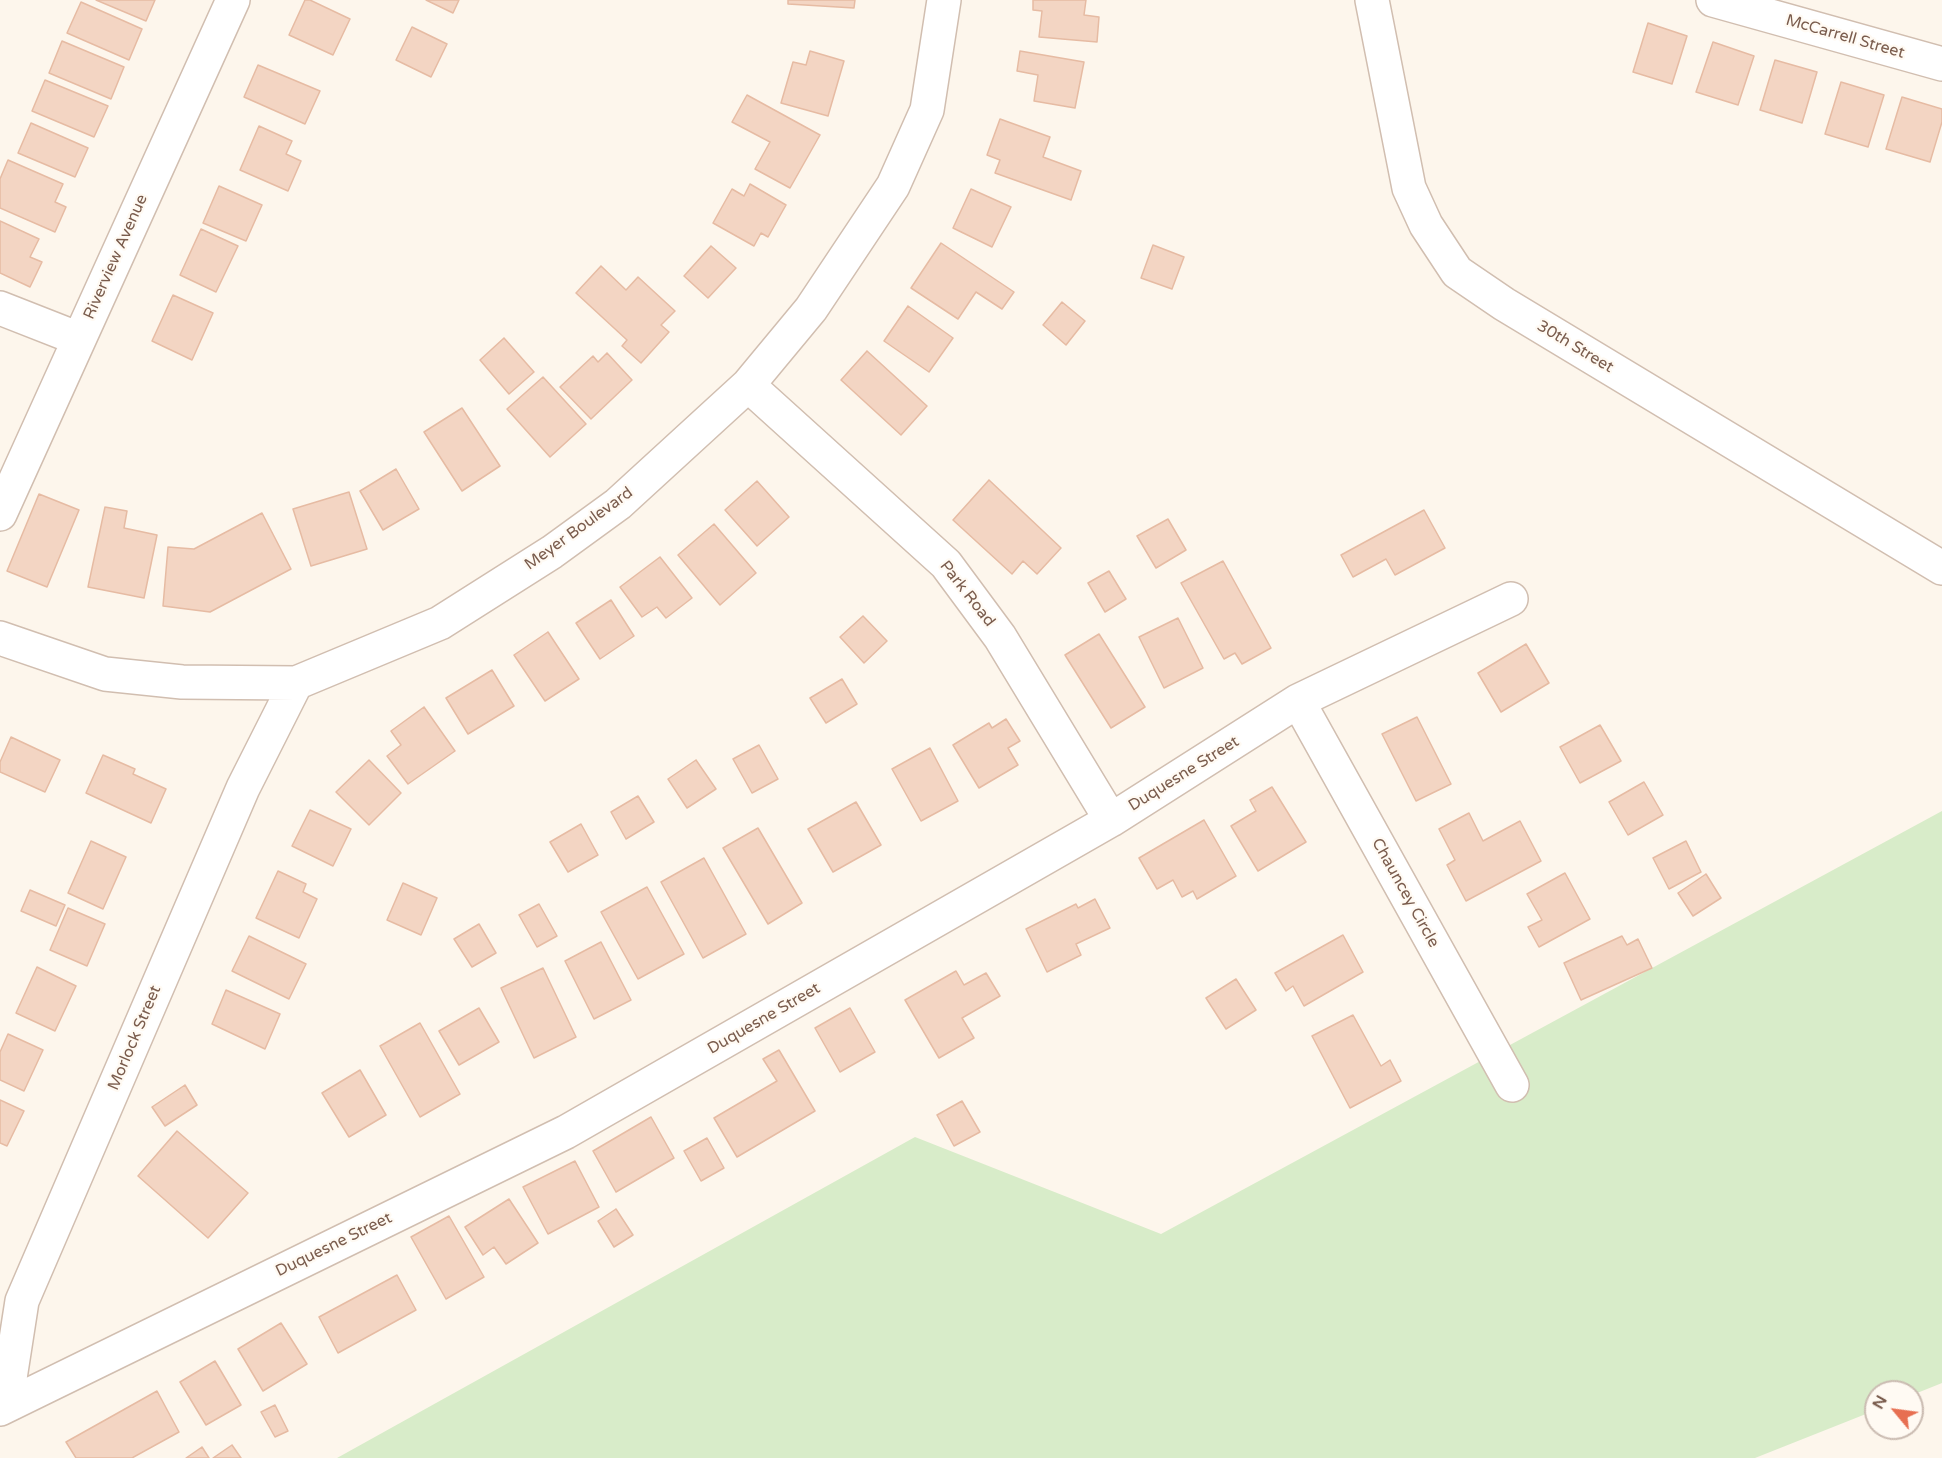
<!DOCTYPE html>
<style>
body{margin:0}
#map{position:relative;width:1942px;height:1458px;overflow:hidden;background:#fdf6ec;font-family:"Varela Round",sans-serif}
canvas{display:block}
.north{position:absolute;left:1864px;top:1380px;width:60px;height:60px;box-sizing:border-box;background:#fffaf3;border:2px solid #cabbb1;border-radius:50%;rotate:299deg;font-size:16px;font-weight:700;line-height:24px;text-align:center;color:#7a5c4d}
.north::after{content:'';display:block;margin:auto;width:21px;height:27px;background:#e76f51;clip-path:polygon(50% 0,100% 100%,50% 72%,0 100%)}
</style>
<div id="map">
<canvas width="1942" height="1458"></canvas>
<div class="north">N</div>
</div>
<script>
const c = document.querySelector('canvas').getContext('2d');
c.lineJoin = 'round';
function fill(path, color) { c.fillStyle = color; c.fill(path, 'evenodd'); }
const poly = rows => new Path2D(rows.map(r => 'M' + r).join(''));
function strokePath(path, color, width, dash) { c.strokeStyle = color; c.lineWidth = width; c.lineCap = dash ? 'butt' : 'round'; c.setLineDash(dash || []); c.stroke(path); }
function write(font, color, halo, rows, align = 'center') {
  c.font = font + ' "Varela Round",sans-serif'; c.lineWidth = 4.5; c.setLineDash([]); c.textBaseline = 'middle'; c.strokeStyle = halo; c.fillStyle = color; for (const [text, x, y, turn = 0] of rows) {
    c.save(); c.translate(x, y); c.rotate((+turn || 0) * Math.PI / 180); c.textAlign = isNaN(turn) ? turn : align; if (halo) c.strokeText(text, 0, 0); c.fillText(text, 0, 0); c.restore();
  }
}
const green = poly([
 [1942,811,1942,1383,1912,1395,1912,1392,1876,1392,1876,1410,1755,1458,337,1458,915,1137,1161,1234]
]);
const building = poly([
 [96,0,155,0,146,21,96,0],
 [305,0,310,0,350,19,333,55,289,35,305,0],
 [426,0,459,0,453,13,426,0],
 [788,0,855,0,854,8,788,4,788,0],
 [1033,0,1086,0,1084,15,1099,17,1097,42,1039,37,1042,11,1033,10,1033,0],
 [81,2,142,29,129,60,67,33,81,2],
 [1648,23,1687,36,1672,84,1633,72,1648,23],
 [412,27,447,44,431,77,396,60,412,27],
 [62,41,124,67,111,99,49,73,62,41],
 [1713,42,1754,56,1738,105,1696,92,1713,42],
 [810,51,844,61,828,116,781,103,793,62,806,65,810,51],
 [1020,51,1084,62,1075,108,1034,101,1038,75,1017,71,1020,51],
 [1775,60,1817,72,1802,123,1760,110,1775,60],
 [258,65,320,91,305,124,244,97,258,65],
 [45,80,108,106,94,137,32,111,45,80],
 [1841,82,1884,95,1868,147,1825,134,1841,82],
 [747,95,820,135,790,188,755,169,770,142,732,122,747,95],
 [1902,97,1942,109,1942,122,1930,162,1886,149,1902,97],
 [1000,119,1050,137,1043,157,1081,171,1071,200,995,173,1000,160,987,155,1000,119],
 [31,123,88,148,75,177,18,153,31,123],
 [259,126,292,141,286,154,301,161,288,191,240,170,259,126],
 [8,160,63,184,55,202,66,207,55,232,0,208,0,179,8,160],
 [750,184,786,205,768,237,761,233,754,246,713,223,732,189,744,196,750,184],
 [219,186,262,205,246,241,203,223,219,186],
 [971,189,1011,207,992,247,953,228,971,189],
 [0,221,39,239,30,257,42,262,30,287,0,273,0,221],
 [201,229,238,246,216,292,180,275,201,229],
 [941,243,1014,292,1002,309,976,292,958,319,911,288,941,243],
 [1153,245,1184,257,1172,289,1141,278,1153,245],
 [711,246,736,268,708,298,684,276,711,246],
 [601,266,626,290,638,277,675,311,661,325,669,332,641,363,622,346,627,340,576,293,601,266],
 [173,295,213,313,192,360,152,341,173,295],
 [1062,302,1085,321,1066,345,1043,325,1062,302],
 [908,306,953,338,929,372,884,341,908,306],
 [504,338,534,372,509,394,480,360,504,338],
 [867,351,927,406,901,435,841,380,867,351],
 [607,353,632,380,591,419,560,387,593,356,598,362,607,353],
 [543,377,586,424,550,457,507,409,543,377],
 [462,408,500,466,462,491,424,432,462,408],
 [396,469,419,509,383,530,360,491,396,469],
 [989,480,1061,548,1037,574,1023,561,1012,574,953,520,989,480],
 [757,481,789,517,757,546,725,510,757,481],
 [349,492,367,549,311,566,293,509,349,492],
 [39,494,79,510,47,587,7,571,39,494],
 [105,507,127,511,124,528,157,535,144,598,88,587,105,507],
 [1424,510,1445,548,1395,575,1386,559,1353,577,1341,555,1424,510],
 [262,513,291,569,210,612,163,606,168,547,194,549,262,513],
 [1168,519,1186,550,1156,568,1137,536,1168,519],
 [714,524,756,573,720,605,678,555,714,524],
 [660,557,692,598,666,618,657,607,642,617,620,587,660,557],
 [1223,561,1271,648,1242,664,1235,653,1224,659,1181,583,1223,561],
 [1109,571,1126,599,1105,612,1088,583,1109,571],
 [611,600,634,636,600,659,576,623,611,600],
 [863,616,887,641,864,663,840,637,863,616],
 [1178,618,1203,668,1164,688,1139,637,1178,618],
 [548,632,579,679,545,701,514,655,548,632],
 [1099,634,1145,707,1111,728,1065,655,1099,634],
 [1526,644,1549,683,1501,712,1478,673,1526,644],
 [492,670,514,706,468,734,446,698,492,670],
 [842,679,857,704,826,723,810,698,842,679],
 [424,707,455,751,408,784,387,756,401,745,391,731,424,707],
 [1417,717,1451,784,1416,801,1382,734,1417,717],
 [1006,719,1020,741,1008,748,1018,765,979,788,953,745,989,723,992,728,1006,719],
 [1600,725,1621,761,1580,783,1560,747,1600,725],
 [11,737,60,760,45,792,0,772,0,762,11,737],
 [759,745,778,779,752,793,733,759,759,745],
 [930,748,958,801,921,821,892,769,930,748],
 [103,755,135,769,133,774,166,789,151,823,86,793,103,755],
 [369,760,401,793,369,825,336,792,369,760],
 [696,760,716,789,687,808,668,779,696,760],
 [1644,782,1663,815,1628,835,1609,802,1644,782],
 [1272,787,1306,842,1258,871,1231,826,1256,811,1250,800,1272,787],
 [638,796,654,822,626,839,611,812,638,796],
 [856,802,881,845,833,872,808,829,856,802],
 [310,810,351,829,333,866,292,846,310,810],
 [1469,813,1483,841,1520,821,1541,861,1466,901,1447,865,1455,860,1439,829,1469,813],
 [1204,820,1236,876,1197,899,1193,891,1182,897,1173,880,1157,889,1139,858,1204,820],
 [581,824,598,855,568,872,550,842,581,824],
 [758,828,802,903,768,924,723,848,758,828],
 [91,841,126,857,103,909,68,893,91,841],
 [1686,841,1701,872,1669,889,1653,858,1686,841],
 [704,858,746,934,703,958,661,882,704,858],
 [278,871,306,884,303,892,317,899,299,938,256,918,278,871],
 [1565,873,1590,919,1539,947,1528,927,1542,920,1527,894,1565,873],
 [1706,874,1721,898,1693,916,1678,893,1706,874],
 [403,883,437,898,421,935,387,920,403,883],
 [647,887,684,954,638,979,601,912,647,887],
 [30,890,65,905,56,926,21,911,30,890],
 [1095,899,1110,928,1076,944,1081,955,1047,972,1026,929,1076,904,1078,908,1095,899],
 [539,904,557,936,537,947,519,915,539,904],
 [68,908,105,924,87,966,50,950,68,908],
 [479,924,496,953,472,967,454,939,479,924],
 [1343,935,1363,972,1304,1006,1293,986,1286,991,1275,973,1343,935],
 [249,936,306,964,289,999,232,971,249,936],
 [1622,936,1627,945,1638,939,1652,968,1581,1000,1564,963,1622,936],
 [601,942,631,1000,594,1019,565,961,601,942],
 [37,967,76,986,55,1031,16,1013,37,967],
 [543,968,576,1037,534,1058,501,988,543,968],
 [956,971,964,985,986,973,1000,996,962,1018,974,1038,939,1058,905,1000,956,971],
 [1236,979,1256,1010,1226,1029,1206,998,1236,979],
 [226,990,280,1014,265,1049,212,1024,226,990],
 [479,1008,499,1042,459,1065,439,1031,479,1008],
 [850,1008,875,1052,840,1072,815,1028,850,1008],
 [1353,1015,1381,1066,1390,1060,1401,1081,1350,1108,1312,1036,1353,1015],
 [420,1023,460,1094,420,1117,380,1046,420,1023],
 [8,1034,43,1050,24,1091,0,1080,0,1052,8,1034],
 [779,1050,815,1111,737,1157,714,1118,777,1081,763,1059,779,1050],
 [360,1070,386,1115,349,1137,322,1093,360,1070],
 [185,1085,197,1105,165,1126,152,1107,185,1085],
 [0,1100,24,1111,7,1146,0,1143,0,1100],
 [962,1101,980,1132,954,1146,937,1115,962,1101],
 [651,1117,674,1158,616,1192,593,1151,651,1117],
 [177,1131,248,1193,208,1238,138,1176,177,1131],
 [707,1138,724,1168,701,1181,684,1151,707,1138],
 [575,1161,599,1207,548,1234,523,1187,575,1161],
 [509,1199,538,1243,506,1264,494,1247,483,1255,465,1227,509,1199],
 [616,1209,633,1235,614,1247,598,1221,616,1209],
 [449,1216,484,1277,446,1299,411,1237,449,1216],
 [397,1275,416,1310,338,1353,319,1317,397,1275],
 [281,1323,307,1364,263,1391,238,1349,281,1323],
 [215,1361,241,1405,206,1425,180,1382,215,1361],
 [157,1391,179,1432,132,1458,76,1458,66,1442,157,1391],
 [275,1405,288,1431,275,1437,261,1412,275,1405],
 [232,1445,241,1458,213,1458,232,1445],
 [202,1447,209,1458,186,1458,202,1447]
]);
const minor = poly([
 [1372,0,1409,188,1426,225,1457,272,1504,304,1942,568],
 [1713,0,1942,64],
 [0,308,79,339],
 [748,385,946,564,1000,637,1111,820],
 [0,514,233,0],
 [0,638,105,674,182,682,296,683,440,623,552,552,618,504,748,385,811,309,893,186,927,110,944,0],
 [1298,701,1512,1085],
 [6,1404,22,1301,243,788,296,683],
 [0,1409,566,1132,1111,820,1298,701,1511,599]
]);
const streetNames = [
 ["McCarrell Street",1845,37,16],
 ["Riverview Avenue",116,257,-66],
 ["30th Street",1575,347,31],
 ["Meyer Boulevard",579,529,-36],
 ["Park Road",967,594,52],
 ["Duquesne Street",1184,774,-32],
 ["Chauncey Circle",1405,893,61],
 ["Duquesne Street",764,1019,-30],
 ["Morlock Street",135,1038,-67],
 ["Duquesne Street",334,1245,-26]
];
fill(green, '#d8ecc9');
fill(building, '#f3d5c3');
strokePath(building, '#e6bba3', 1.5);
strokePath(minor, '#d1beb0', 36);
strokePath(minor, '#fff', 33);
write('16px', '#7a5c4d', '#fffaf3', streetNames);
</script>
